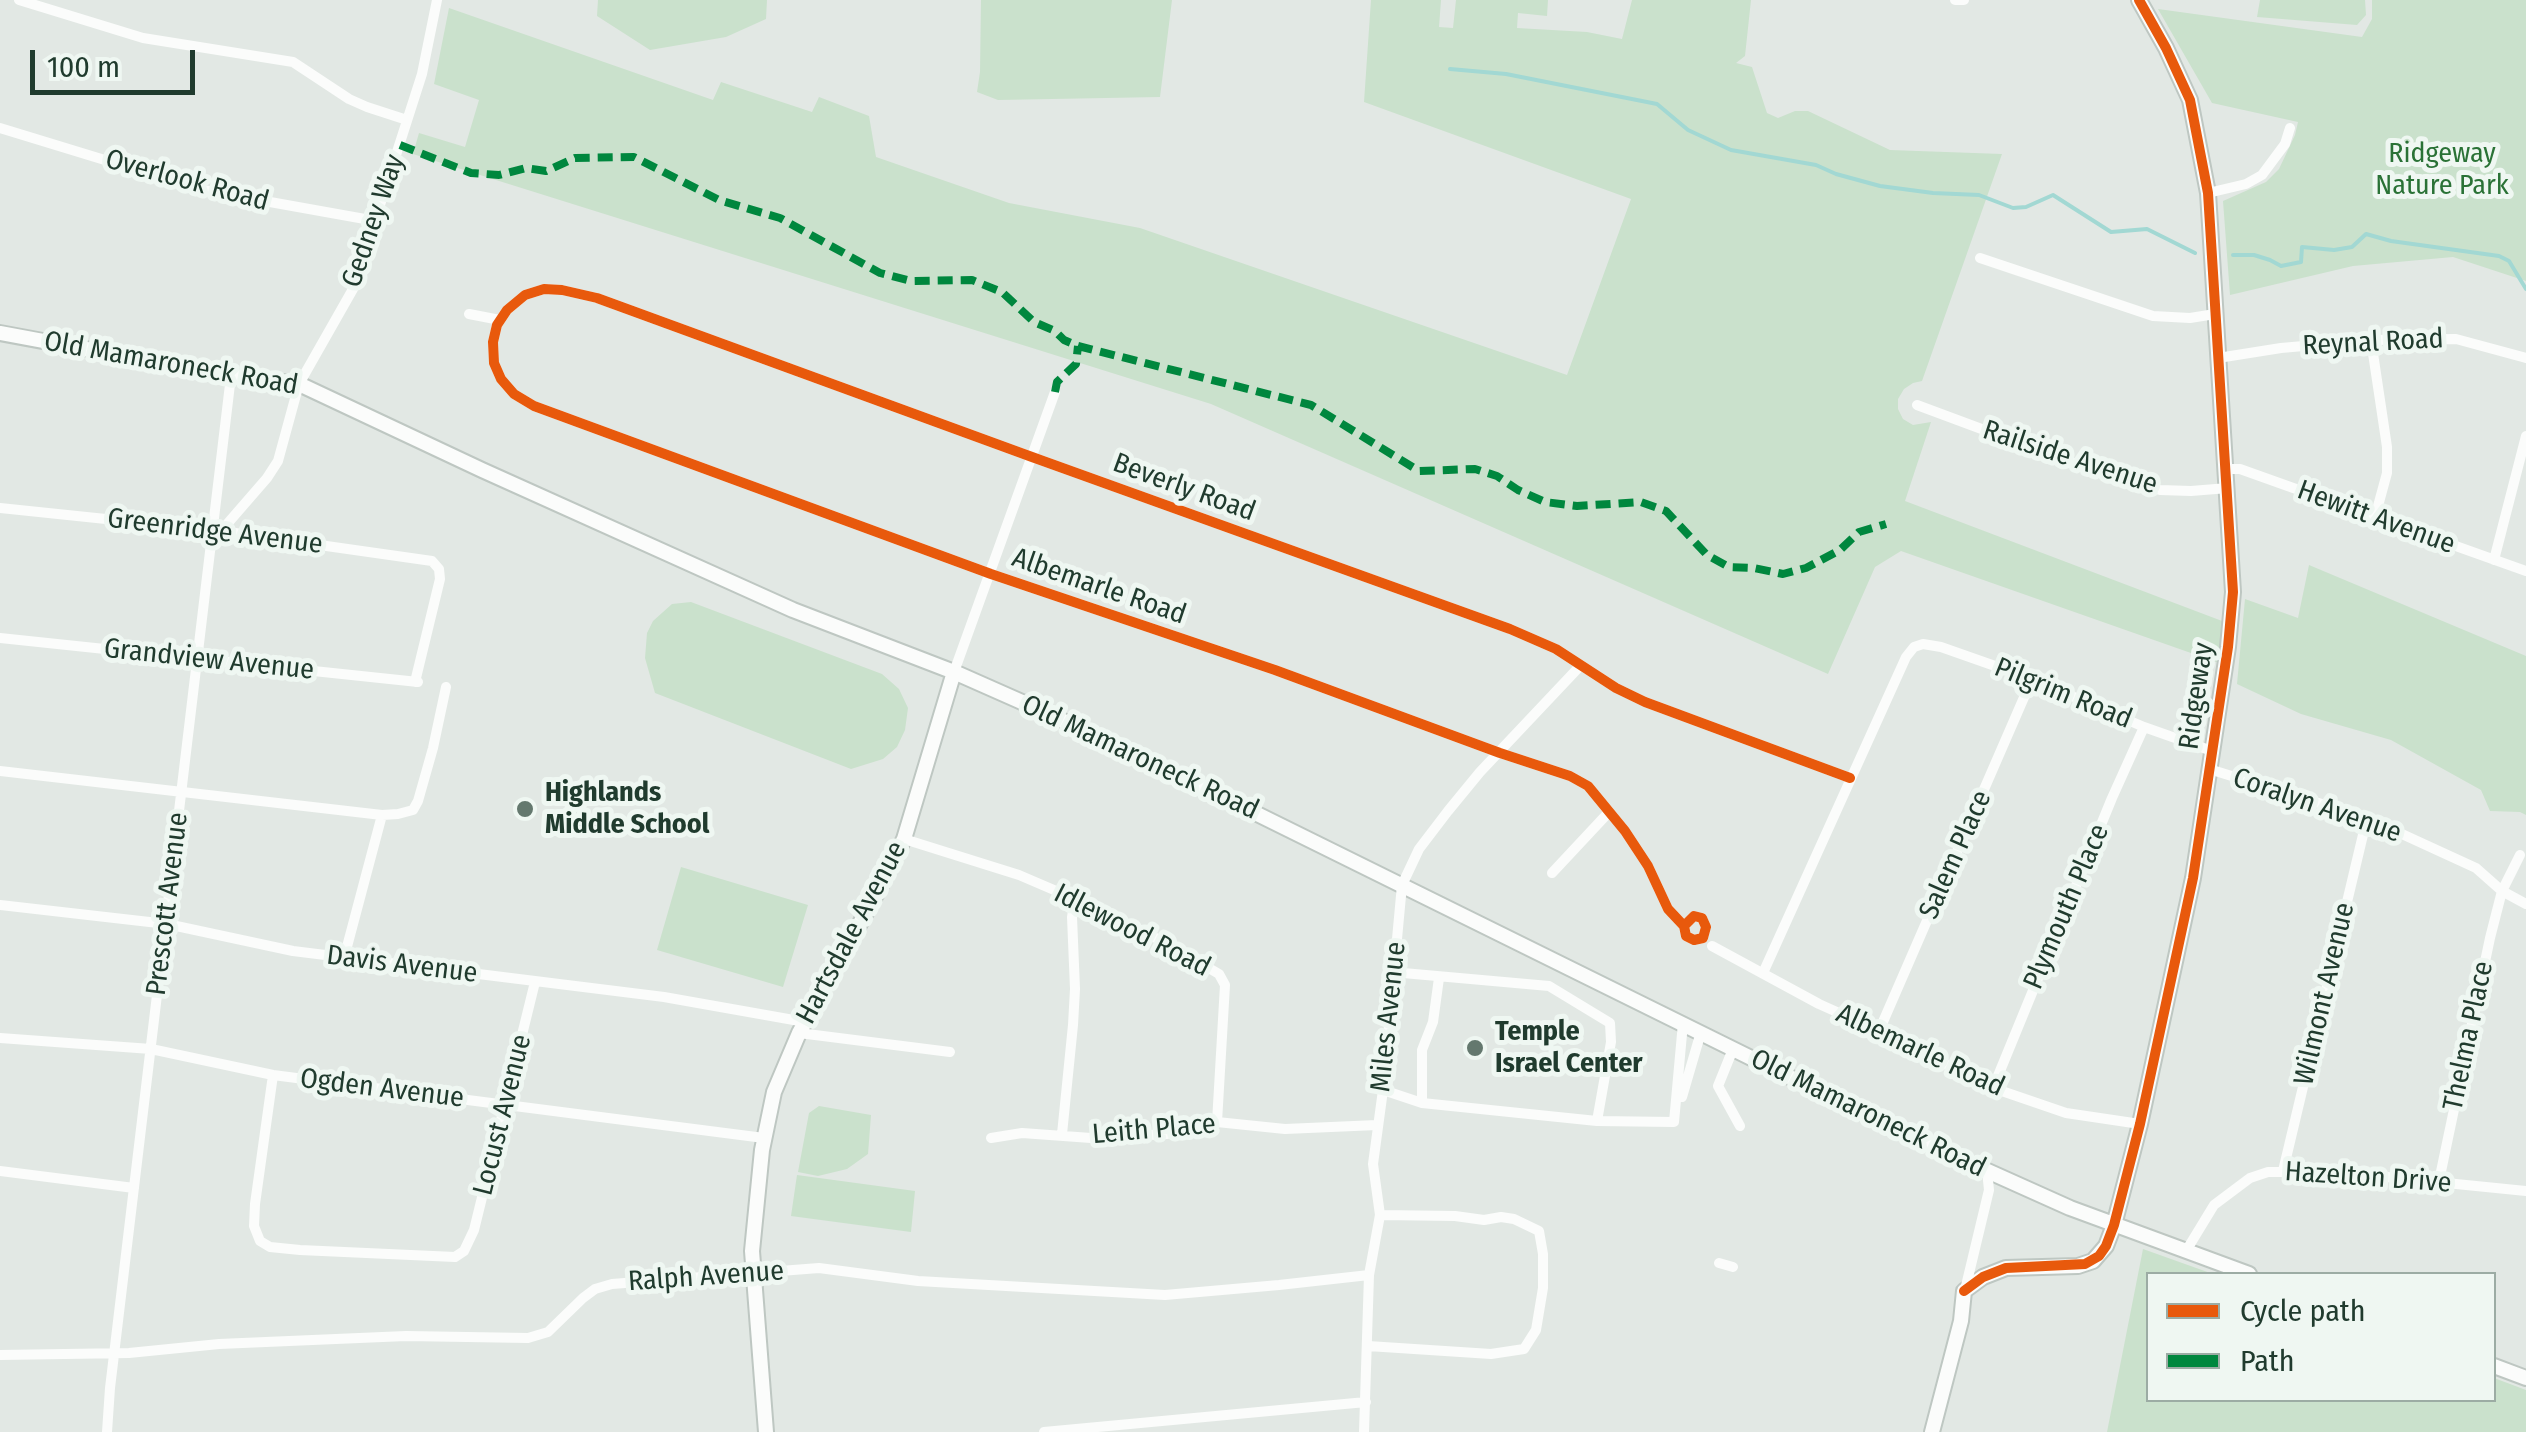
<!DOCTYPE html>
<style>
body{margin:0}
#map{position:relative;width:2526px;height:1432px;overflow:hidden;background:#e2e8e4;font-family:"Fira Sans Condensed",sans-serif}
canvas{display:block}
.legend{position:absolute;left:2146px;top:1272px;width:350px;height:130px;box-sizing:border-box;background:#eff7f2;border:2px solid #9caca4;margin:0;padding:12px 18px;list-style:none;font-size:30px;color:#203b2e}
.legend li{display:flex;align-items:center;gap:20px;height:50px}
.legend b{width:50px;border:2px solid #9caca4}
.scale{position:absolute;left:30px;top:50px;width:165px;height:45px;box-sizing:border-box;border:5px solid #203b2e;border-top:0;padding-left:12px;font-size:30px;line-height:35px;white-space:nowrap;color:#203b2e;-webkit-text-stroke:8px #eff7f2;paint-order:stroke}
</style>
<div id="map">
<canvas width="2526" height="1432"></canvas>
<ul class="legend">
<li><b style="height:12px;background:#e8590c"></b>Cycle path</li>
<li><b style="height:12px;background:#00873e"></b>Path</li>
</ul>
<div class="scale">100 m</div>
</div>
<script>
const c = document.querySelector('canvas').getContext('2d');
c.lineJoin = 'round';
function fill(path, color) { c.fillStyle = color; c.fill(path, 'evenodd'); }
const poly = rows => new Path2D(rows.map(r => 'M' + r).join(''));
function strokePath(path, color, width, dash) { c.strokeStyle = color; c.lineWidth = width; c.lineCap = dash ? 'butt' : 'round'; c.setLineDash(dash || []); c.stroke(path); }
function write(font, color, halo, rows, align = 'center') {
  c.font = font + ' "Fira Sans Condensed",sans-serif'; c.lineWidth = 10; c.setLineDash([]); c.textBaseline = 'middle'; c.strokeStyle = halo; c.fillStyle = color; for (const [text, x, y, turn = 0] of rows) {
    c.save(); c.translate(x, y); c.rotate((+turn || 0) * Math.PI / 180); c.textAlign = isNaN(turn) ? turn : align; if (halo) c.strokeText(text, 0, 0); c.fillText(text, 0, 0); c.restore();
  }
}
const green = poly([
 [598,0,767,0,766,19,726,37,650,50,597,16],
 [981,0,1172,0,1160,97,998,100,977,92,980,72],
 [1371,0,1441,0,1439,27,1453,28,1456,0,1548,0,1547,16,1518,13,1517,28,1587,32,1622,39,1632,0,1751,0,1745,56,1736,63,1752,67,1767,113,1778,118,1795,111,1808,111,1890,150,2002,154,1922,381,1913,383,1904,389,1898,399,1898,409,1903,419,1913,425,1931,422,1905,501,2230,624,2225,665,1901,551,1875,567,1828,674,1211,404,413,154,419,133,465,147,479,100,434,84,449,8,713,100,721,82,812,112,819,97,869,116,876,157,1009,203,1140,228,1567,375,1631,199,1364,102],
 [2260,0,2365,0,2366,15,2357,25,2257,17],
 [2372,0,2526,0,2526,281,2453,257,2353,266,2230,295,2223,201,2266,182,2279,169,2295,135,2298,122,2212,103,2158,9,2362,37,2372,19],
 [2309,565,2526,656,2526,815,2520,812,2490,811,2481,790,2391,740,2301,714,2237,684,2245,599,2298,618],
 [691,602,882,674,899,689,908,708,905,730,897,747,883,759,851,769,655,693,645,658,647,633,653,621,672,604],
 [681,867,808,905,783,987,657,950],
 [819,1106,871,1115,868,1154,847,1169,818,1176,798,1172,809,1113],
 [797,1175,915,1191,911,1232,791,1216],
 [2143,1249,2213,1274,2148,1274,2148,1400,2494,1400,2494,1378,2526,1390,2526,1432,2107,1432]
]);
const stream = poly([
 [1450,69,1506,74,1657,104,1688,130,1731,150,1816,165,1836,174,1880,186,1933,193,1979,195,2013,208,2026,207,2053,195,2111,232,2147,229,2195,253],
 [2233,255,2254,255,2270,260,2281,266,2301,262,2302,247,2334,250,2352,247,2366,234,2391,241,2499,256,2509,261,2526,289]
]);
const street = poly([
 [19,0,143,38,293,62,349,99,367,107,407,120],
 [1955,0,1964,0],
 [0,128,203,190,376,221],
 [2208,193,2246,184,2262,175,2285,144,2290,128],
 [1980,258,2153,316,2190,318,2215,314],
 [469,314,500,320],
 [2371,340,2387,447,2387,473,2375,517],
 [2218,358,2281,348,2371,340,2456,339,2526,358],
 [1917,405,2116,479,2160,490,2191,491,2228,488],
 [2226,469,2240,469,2526,571],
 [0,508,221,531,432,561,439,569,440,579,415,682],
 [221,531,267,478,278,461,299,384,353,289,422,74,437,0],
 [2494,560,2526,436],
 [0,638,418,682],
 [954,672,1055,392],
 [2209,769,2367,818,2476,868,2502,891,2526,904],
 [0,771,382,815,398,814,413,810,418,801,433,748,446,687],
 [904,839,1019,875,1075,899,1164,942,1219,974,1225,985,1217,1122],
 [1552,873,1609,812],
 [0,905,167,924,293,951,664,997,805,1022],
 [1684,926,1694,916,1702,918,1706,927,1703,938,1694,940,1686,936,1684,926,1668,909,1648,866,1625,831,1588,786,1570,776,1500,753,1275,670,991,574,534,406,514,394,501,379,494,363,493,342,497,325,507,310,525,295,544,289,562,290,597,298,1032,457,1510,629,1556,649,1616,688,1645,702,1850,778],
 [1712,946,1819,1004,1879,1031,1993,1088,2066,1113,2140,1124],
 [344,958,382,815],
 [1763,973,1906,657,1914,647,1923,644,1941,647,2032,679,2144,727,2212,751],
 [1879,1031,2032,679],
 [799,1033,950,1052],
 [0,1038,151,1049,273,1075,764,1138],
 [1733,1049,1718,1086,1740,1126],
 [273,1075,255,1204,254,1226,260,1241,270,1247,300,1250,455,1257,464,1251,474,1230,535,982],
 [1993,1088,2112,798,2144,727],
 [1383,1090,1422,1103,1597,1121,1611,1042,1610,1023,1549,986,1392,972],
 [1682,1097,1701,1032],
 [1422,1103,1422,1050,1433,1022,1439,978],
 [1597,1121,1674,1122],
 [1674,1122,1683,1023],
 [1062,1134,1073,1025,1075,989,1072,917,1075,899],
 [991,1138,1022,1133,1091,1138,1167,1134,1217,1122,1285,1129,1377,1125],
 [0,1171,134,1188],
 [2283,1171,2367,818],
 [2439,1181,2490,938,2502,891,2520,855],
 [2186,1251,2214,1205,2250,1178,2268,1172,2337,1172,2526,1191],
 [1719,1263,1733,1267],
 [1965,1290,1989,1190,1987,1171],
 [1368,1346,1491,1354,1524,1349,1536,1330,1543,1288,1543,1254,1539,1231,1514,1219,1501,1217,1484,1220,1455,1216,1380,1215],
 [0,1355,129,1353,219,1344,406,1336,528,1338,548,1332,583,1298,595,1289,612,1284,819,1268,918,1281,1165,1295,1279,1285,1369,1275],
 [107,1432,110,1388,231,376],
 [1044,1432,1366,1402],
 [1364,1432,1369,1275,1380,1215,1373,1164,1383,1090,1402,885,1419,849,1448,811,1480,772,1581,665]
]);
const secondary = poly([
 [0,333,231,376,299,384,482,470,793,610,954,672,1049,714,1245,808,1905,1134,2070,1208,2249,1274],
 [2494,1366,2526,1378],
 [766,1432,752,1251,762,1150,774,1092,799,1033,878,891,904,839,954,672],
 [1932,1432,1961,1321,1964,1291,1983,1277,2006,1268,2078,1266,2093,1261,2106,1246,2114,1225,2140,1124,2193,878,2228,647,2233,592,2208,193,2190,100,2166,48,2139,0]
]);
const quiet = poly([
 [400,145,471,173,499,175,526,168,546,171,575,158,634,157,719,200,780,218,880,273,911,281,972,280,1002,292,1034,322,1055,331,1064,340,1078,346,1311,405,1419,471,1475,469,1497,476,1518,490,1545,502,1577,506,1641,502,1666,511,1707,555,1729,567,1754,568,1783,574,1806,568,1840,550,1859,532,1886,524],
 [1055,392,1057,382,1076,364,1078,346]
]);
const cycleway = poly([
 [1684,926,1694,916,1702,918,1706,927,1703,938,1694,940,1686,936,1684,926,1668,909,1648,866,1625,831,1588,786,1570,776,1500,753,1275,670,991,574,534,406,514,394,501,379,494,363,493,342,497,325,507,310,525,295,544,289,562,290,597,298,1032,457,1510,629,1556,649,1616,688,1645,702,1850,778],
 [1964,1291,1983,1277,2006,1268,2085,1264,2099,1256,2106,1246,2114,1225,2140,1124,2193,878,2228,647,2233,592,2208,193,2190,100,2166,48,2139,0]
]);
const markers = [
 [525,809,10,"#64786e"],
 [1475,1048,10,"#64786e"]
];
const parkNames = [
 ["Ridgeway",2442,154],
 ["Nature Park",2442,186]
];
const streetNames = [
 ["Overlook Road",187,181,15],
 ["Gedney Way",374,221,-71],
 ["Reynal Road",2373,343,-3],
 ["Old Mamaroneck Road",171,364,10],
 ["Railside Avenue",2070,458,18],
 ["Beverly Road",1184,488,20],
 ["Hewitt Avenue",2376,518,20],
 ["Greenridge Avenue",215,532,7],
 ["Albemarle Road",1099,587,19],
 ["Grandview Avenue",209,660,6],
 ["Pilgrim Road",2063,694,22],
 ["Ridgeway",2197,696,-82],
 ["Old Mamaroneck Road",1140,758,25],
 ["Coralyn Avenue",2317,806,19],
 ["Salem Place",1956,855,-66],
 ["Prescott Avenue",168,904,-83],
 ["Plymouth Place",2067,907,-67],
 ["Idlewood Road",1132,931,27],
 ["Hartsdale Avenue",852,933,-62],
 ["Davis Avenue",402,965,7],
 ["Wilmont Avenue",2325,994,-77],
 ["Miles Avenue",1389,1017,-84],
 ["Thelma Place",2469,1036,-78],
 ["Albemarle Road",1920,1051,25],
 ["Ogden Avenue",382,1089,7],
 ["Old Mamaroneck Road",1868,1114,26],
 ["Locust Avenue",503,1115,-76],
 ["Leith Place",1154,1130,-5],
 ["Hazelton Drive",2368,1178,4],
 ["Ralph Avenue",706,1277,-4]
];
const poiNames = [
 ["Highlands",545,793],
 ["Middle School",545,825],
 ["Temple",1495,1032],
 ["Israel Center",1495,1064]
];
fill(green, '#cae1cc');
strokePath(stream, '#a2d8d3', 4);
strokePath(secondary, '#bec7c2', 18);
strokePath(street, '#fbfcfb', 10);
strokePath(secondary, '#fbfcfb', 14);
strokePath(quiet, '#00873e', 8, [15, 8]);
strokePath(cycleway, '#e8590c', 10);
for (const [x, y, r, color] of markers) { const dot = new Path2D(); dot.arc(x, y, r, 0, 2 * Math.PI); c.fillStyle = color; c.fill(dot); strokePath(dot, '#eff7f2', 4); }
write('28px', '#2a7236', '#eff7f2', parkNames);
write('28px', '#203b2e', '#eff7f2', streetNames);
write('bold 28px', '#203b2e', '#eff7f2', poiNames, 'left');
</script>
